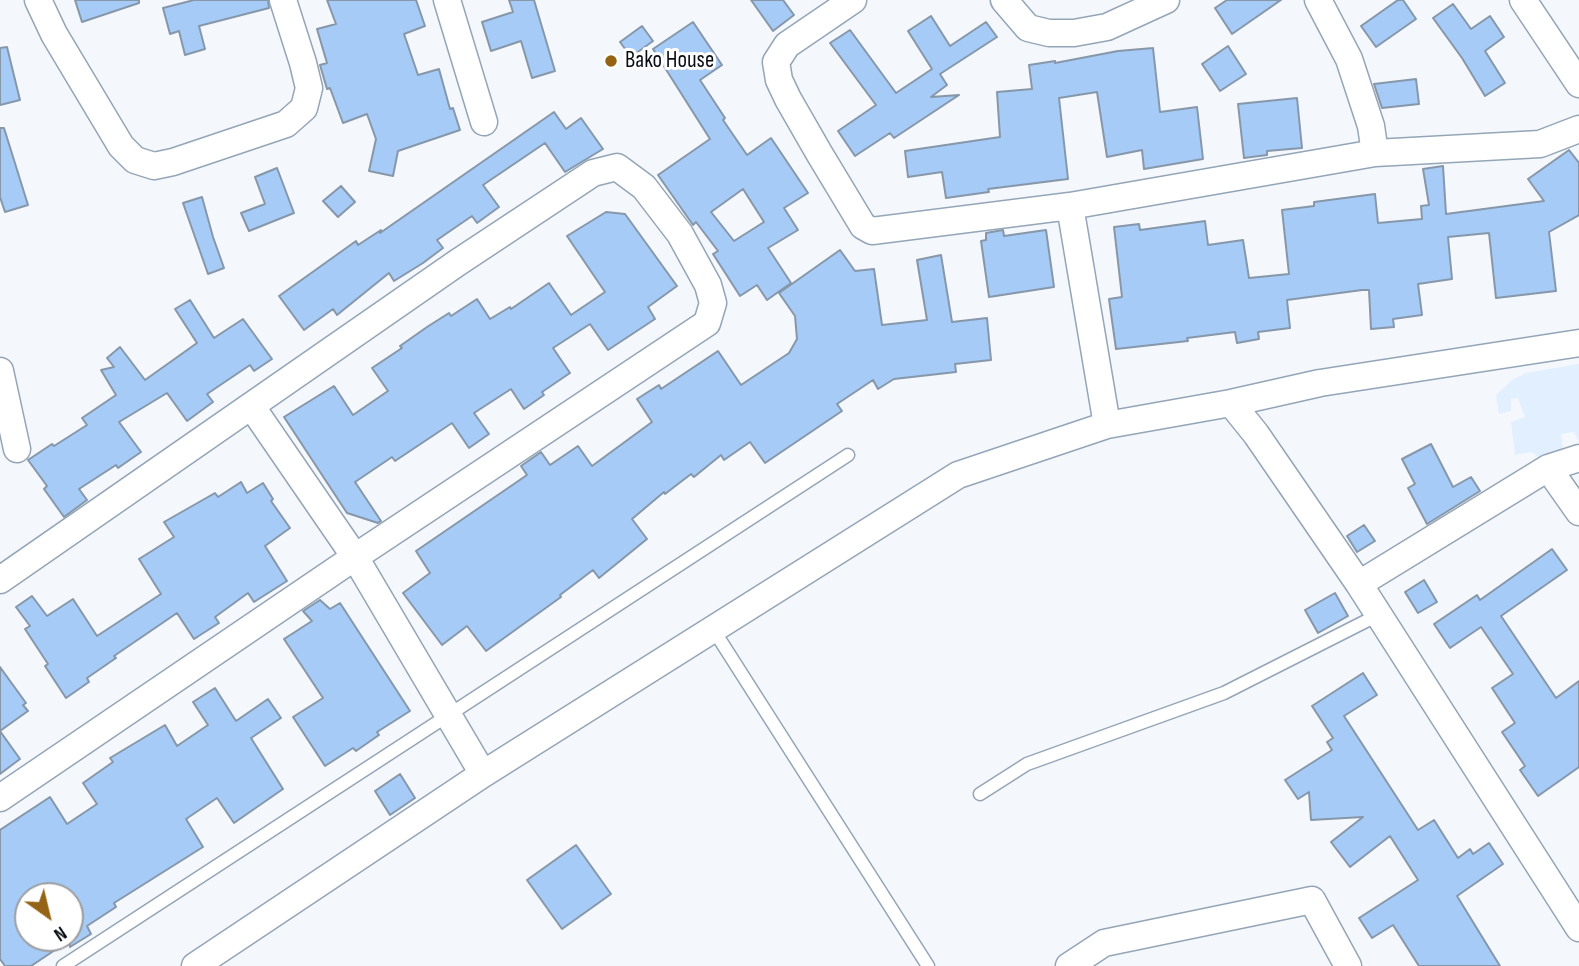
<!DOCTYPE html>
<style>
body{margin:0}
#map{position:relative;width:1579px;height:966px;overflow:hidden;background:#f4f8fc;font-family:"Sofia Sans Condensed",sans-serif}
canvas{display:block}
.north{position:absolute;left:14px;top:882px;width:70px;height:70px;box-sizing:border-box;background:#fff;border:2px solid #9c9ea1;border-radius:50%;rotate:146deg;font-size:19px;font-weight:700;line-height:28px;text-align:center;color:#080d13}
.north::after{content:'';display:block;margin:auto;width:24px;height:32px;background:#956315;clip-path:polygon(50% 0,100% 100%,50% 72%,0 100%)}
</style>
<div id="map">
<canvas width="1579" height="966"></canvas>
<div class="north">N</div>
</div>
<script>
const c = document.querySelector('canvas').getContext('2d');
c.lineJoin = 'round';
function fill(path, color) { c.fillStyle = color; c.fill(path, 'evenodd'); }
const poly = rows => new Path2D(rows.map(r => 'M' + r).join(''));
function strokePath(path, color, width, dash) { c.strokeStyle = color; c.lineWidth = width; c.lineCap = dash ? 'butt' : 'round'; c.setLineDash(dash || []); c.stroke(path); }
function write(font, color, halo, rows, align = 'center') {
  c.font = font + ' "Sofia Sans Condensed",sans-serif'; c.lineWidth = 6; c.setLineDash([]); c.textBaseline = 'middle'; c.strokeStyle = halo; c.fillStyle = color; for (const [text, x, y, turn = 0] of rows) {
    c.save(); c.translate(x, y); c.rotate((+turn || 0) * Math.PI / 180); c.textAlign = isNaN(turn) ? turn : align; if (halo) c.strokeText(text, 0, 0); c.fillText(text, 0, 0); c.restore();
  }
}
const built = poly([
 [1579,364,1579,442,1574,432,1561,434,1563,450,1542,460,1532,452,1515,455,1511,422,1525,417,1518,398,1511,399,1511,411,1499,414,1496,395,1512,380,1526,373]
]);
const building = poly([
 [75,0,139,0,139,3,82,22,75,0],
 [194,0,268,0,269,8,199,26,205,49,185,55,179,31,170,34,163,8,194,0],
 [327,0,416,0,425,26,404,34,418,75,439,69,450,109,453,108,460,130,398,151,393,176,369,171,376,139,367,114,343,123,330,88,327,89,320,65,327,63,317,29,336,24,327,0],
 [509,0,534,0,555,71,532,78,521,41,491,51,482,22,513,12,509,0],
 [751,0,783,0,794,15,773,31,751,0],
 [1227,0,1281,0,1232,34,1215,8,1227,0],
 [1398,0,1403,0,1416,19,1376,47,1361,26,1398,0],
 [1453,4,1471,29,1490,16,1504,37,1485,51,1505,83,1485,96,1462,58,1433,18,1453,4],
 [931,16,950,46,986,22,997,37,940,74,947,85,931,97,959,95,894,138,890,133,855,156,838,131,876,105,830,43,850,30,896,93,932,69,908,31,931,16],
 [693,22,722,65,700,80,725,118,723,120,747,155,771,138,808,193,784,208,798,230,768,248,791,283,767,300,757,285,740,296,713,254,718,251,696,222,693,225,658,175,710,139,653,49,693,22],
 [743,189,764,222,734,241,711,212,743,189],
 [642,26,653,41,631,57,620,42,642,26],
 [1228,46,1246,74,1220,91,1202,64,1228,46],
 [7,47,20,100,0,105,0,48,7,47],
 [1153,48,1160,112,1197,107,1203,159,1144,169,1142,150,1107,157,1097,92,1059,98,1068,179,988,189,989,192,946,198,942,172,908,177,905,151,1000,137,997,92,1032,89,1029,65,1055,61,1055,63,1118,51,1153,48],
 [1416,79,1419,104,1382,108,1374,84,1416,79],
 [1297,98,1302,148,1267,151,1267,155,1244,158,1238,104,1297,98],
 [554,112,566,129,581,118,603,149,565,172,545,143,483,185,499,207,477,223,472,216,437,240,443,248,423,263,394,281,389,273,337,315,333,309,304,330,279,296,356,241,358,245,381,230,380,233,554,112],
 [0,128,4,128,28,205,5,212,0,197,0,128],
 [1569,150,1579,163,1579,215,1549,232,1556,291,1496,298,1489,233,1448,237,1452,279,1418,284,1422,315,1393,319,1394,327,1371,329,1369,290,1362,290,1287,300,1290,328,1258,332,1259,339,1237,343,1235,332,1187,338,1188,341,1116,349,1109,299,1122,297,1114,227,1139,224,1140,230,1205,221,1208,245,1243,240,1249,278,1289,274,1282,210,1314,206,1314,202,1375,194,1378,223,1422,219,1421,206,1429,205,1423,169,1443,166,1446,214,1544,201,1528,179,1569,150],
 [277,168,294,213,249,231,241,213,265,204,255,177,277,168],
 [341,186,355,202,338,217,323,201,341,186],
 [202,197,213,237,224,268,208,274,183,203,202,197],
 [606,212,625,214,677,286,648,307,655,319,608,350,590,324,553,348,570,373,542,392,544,395,524,409,511,389,474,413,489,434,469,448,452,423,395,461,392,457,355,482,381,521,378,523,347,513,284,417,334,386,353,415,388,391,372,368,402,348,400,346,427,327,449,313,451,316,477,299,490,319,510,307,511,309,549,283,571,315,605,292,567,236,606,212],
 [1003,230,1004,236,1046,230,1054,287,989,297,981,241,986,240,986,233,1003,230],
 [840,250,855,271,874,269,882,325,927,320,917,260,941,255,952,322,987,318,991,360,955,364,956,372,894,379,878,389,873,380,837,404,842,411,765,463,750,442,724,460,721,455,694,477,691,474,665,494,664,492,632,519,647,539,599,578,593,570,560,595,561,597,486,651,467,626,442,645,403,593,430,573,416,551,527,475,521,466,541,452,550,465,578,446,592,466,652,422,637,399,659,385,661,389,718,351,741,385,789,353,797,339,795,316,779,293,840,250],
 [190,300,214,338,243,319,272,359,254,371,250,365,207,394,213,402,187,421,167,393,119,422,141,452,118,468,116,465,79,489,87,500,64,517,44,489,47,486,28,460,52,444,54,446,87,425,82,418,116,395,101,370,114,367,107,358,120,347,145,380,197,343,175,309,190,300],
 [1431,444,1453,487,1471,477,1480,491,1427,524,1408,488,1415,484,1402,459,1431,444],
 [241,482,247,493,263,483,273,499,271,501,290,528,265,546,287,581,254,602,248,593,215,617,219,623,194,639,177,613,114,656,116,658,87,678,89,682,66,698,45,666,48,664,25,629,30,626,16,607,32,596,47,616,73,599,97,636,161,594,139,559,174,537,164,522,215,493,218,497,241,482],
 [1364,525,1375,541,1357,552,1347,536,1364,525],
 [1552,549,1567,570,1501,616,1556,698,1579,681,1579,767,1538,796,1520,770,1525,766,1502,732,1515,723,1492,688,1513,674,1481,627,1450,648,1434,624,1477,595,1480,600,1552,549],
 [1424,580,1437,602,1418,613,1405,592,1424,580],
 [1335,593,1348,616,1318,633,1305,610,1335,593],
 [320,600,330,609,340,603,410,711,377,732,379,735,356,751,353,748,325,766,293,717,323,698,284,639,312,621,303,611,320,600],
 [0,667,26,703,23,705,28,711,0,731,20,759,0,774,0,667],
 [1363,673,1377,695,1344,716,1418,830,1434,820,1458,858,1470,849,1473,854,1489,843,1503,864,1457,896,1500,966,1419,966,1393,925,1372,938,1359,918,1418,880,1390,836,1350,867,1331,842,1363,817,1311,820,1309,792,1298,799,1285,780,1332,750,1327,742,1333,738,1312,706,1363,673],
 [215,688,236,721,268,699,281,718,251,738,283,789,234,823,217,798,186,819,203,847,114,903,116,907,87,926,91,934,70,947,70,940,31,966,5,966,0,959,0,830,50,797,67,824,97,804,83,783,113,762,110,758,165,725,177,746,208,725,193,702,215,688],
 [28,896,70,896,70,938,28,938,28,896],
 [400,774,415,798,390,815,375,791,400,774],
 [576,845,611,894,562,929,527,880,576,845]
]);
const service = poly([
 [713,629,928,966],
 [980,794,1027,764,1224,693,1378,615],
 [63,966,848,455]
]);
const minor = poly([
 [38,0,54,34,121,146,135,160,154,166,173,162,286,124,304,108,309,88,303,63,283,0],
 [447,0,484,122],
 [853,0,787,45,776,62,779,80,788,99,819,153,863,226,872,231,1070,206,1375,153,1540,144,1579,129],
 [1004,0,1028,28,1049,33,1074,33,1107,27,1166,0],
 [1318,0,1349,59,1371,126,1375,153],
 [1523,0,1579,84],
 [1070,206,1107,425],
 [0,371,17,449],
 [1231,403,1256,434,1359,584,1579,928],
 [252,407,355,557,483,774],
 [1548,468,1579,512],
 [0,580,457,263,593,173,617,167,644,187,680,234,708,285,713,303,707,323,355,557,0,798],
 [1359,584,1548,468,1579,458],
 [195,966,483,774,958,475,1107,425,1231,403,1320,383,1579,343],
 [1069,966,1104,943,1312,900,1348,966]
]);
const markers = [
 [611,61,7,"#956315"]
];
const poiNames = [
 ["Bako House",625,61]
];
fill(built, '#e1efff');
fill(building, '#a5cbf6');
strokePath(building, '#8797aa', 2);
strokePath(service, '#94a5b7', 15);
strokePath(minor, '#94a5b7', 29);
strokePath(service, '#fff', 12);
strokePath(minor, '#fff', 26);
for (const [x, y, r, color] of markers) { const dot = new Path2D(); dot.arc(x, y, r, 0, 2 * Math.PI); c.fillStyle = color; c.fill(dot); strokePath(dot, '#fff', 2.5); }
write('23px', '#080d13', '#fff', poiNames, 'left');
</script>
